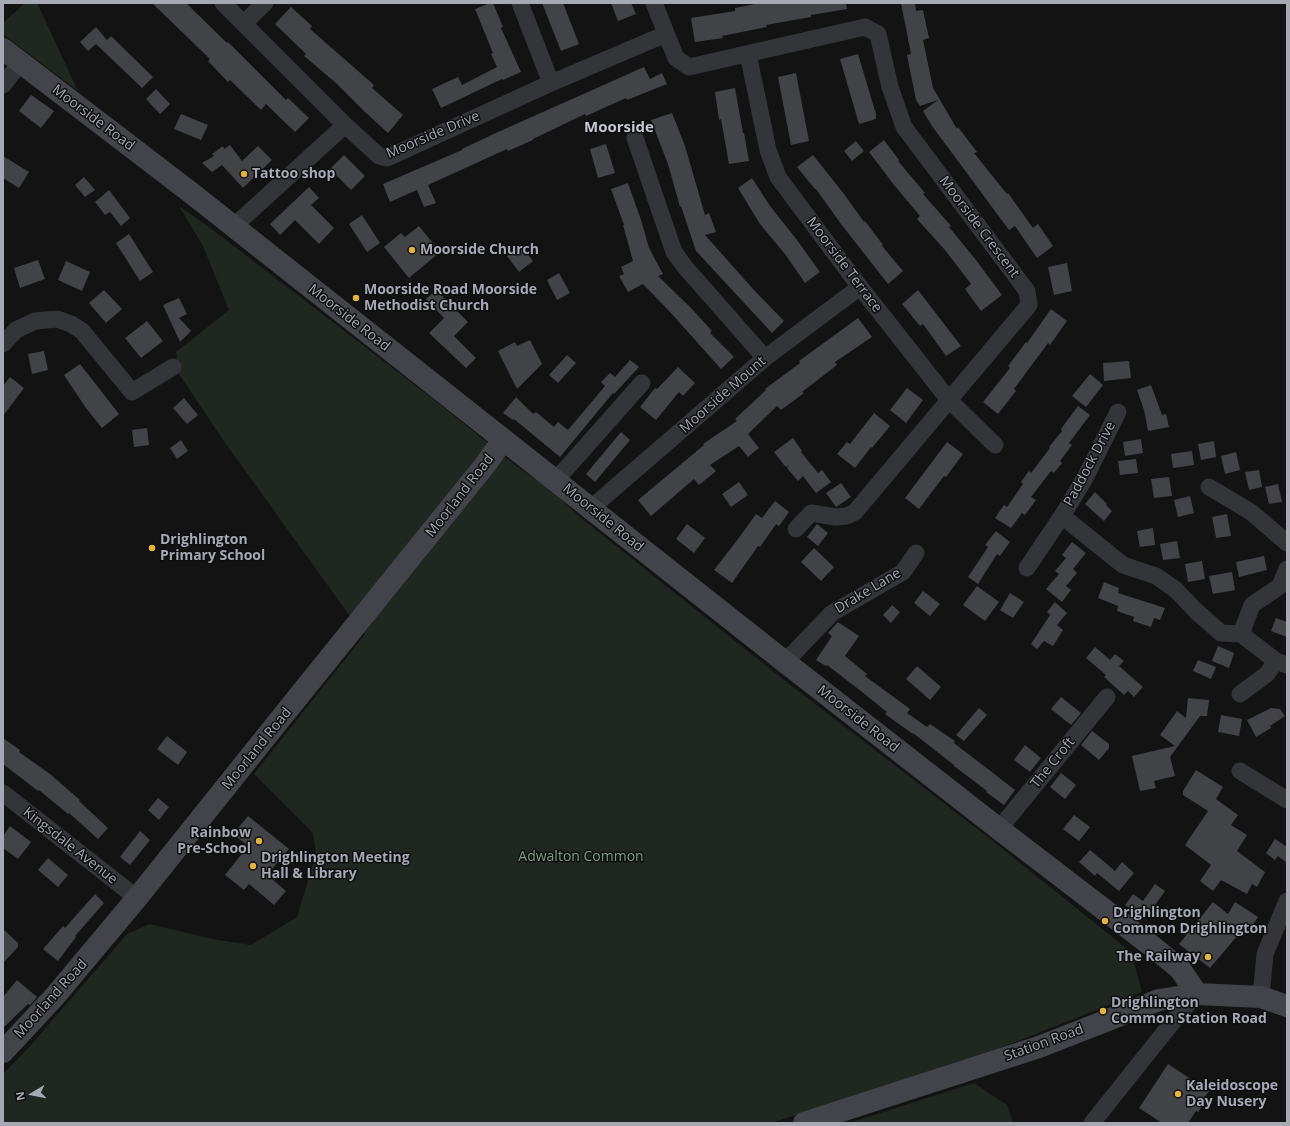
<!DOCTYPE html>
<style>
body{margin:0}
#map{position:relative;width:1290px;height:1126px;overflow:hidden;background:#131314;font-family:"Open Sans",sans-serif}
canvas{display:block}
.frame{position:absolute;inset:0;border:4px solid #a6a9b4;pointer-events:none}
.north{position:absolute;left:12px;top:1074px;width:40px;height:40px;-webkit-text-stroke:3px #0e0e0f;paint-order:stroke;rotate:260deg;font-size:11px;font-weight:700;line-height:16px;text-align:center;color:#a6a9b4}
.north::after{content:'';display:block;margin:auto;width:14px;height:18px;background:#a6a9b4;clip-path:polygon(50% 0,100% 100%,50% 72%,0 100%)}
</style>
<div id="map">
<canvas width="1290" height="1126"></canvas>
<div class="frame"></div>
<div class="north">N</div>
</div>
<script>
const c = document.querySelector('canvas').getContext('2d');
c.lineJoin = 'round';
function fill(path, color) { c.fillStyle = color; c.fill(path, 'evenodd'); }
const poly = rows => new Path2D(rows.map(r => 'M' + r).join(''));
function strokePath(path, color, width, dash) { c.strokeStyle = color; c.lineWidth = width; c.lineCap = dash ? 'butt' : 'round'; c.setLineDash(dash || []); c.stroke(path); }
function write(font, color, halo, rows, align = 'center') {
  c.font = font + ' "Open Sans",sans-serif'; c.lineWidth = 3; c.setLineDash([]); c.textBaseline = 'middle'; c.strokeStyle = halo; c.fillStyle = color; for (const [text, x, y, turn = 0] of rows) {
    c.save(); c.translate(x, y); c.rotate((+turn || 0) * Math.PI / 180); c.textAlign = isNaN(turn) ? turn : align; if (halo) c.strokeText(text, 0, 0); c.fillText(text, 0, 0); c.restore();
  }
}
const green = poly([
 [25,3,37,3,78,91,3,34,3,23],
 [179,206,213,230,442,406,516,466,550,489,581,518,779,676,989,838,1131,952,1142,992,1000,1048,771,1123,3,1123,3,1074,31,1045,127,934,150,924,212,939,251,945,297,917,316,854,313,833,254,774,365,634,349,615,221,437,179,374,176,352,229,310,203,246],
 [974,1083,1007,1105,1013,1123,849,1123]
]);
const building = poly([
 [152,3,186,3,227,43,228,42,286,100,288,98,309,118,295,132,266,104,261,110,230,80,228,82,208,61,210,59],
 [490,3,493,3,503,27,501,28,521,72,503,80,502,79,441,108,432,89,458,77,462,85,497,67,491,54,493,53,475,9],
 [542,3,563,3,579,44,561,51],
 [611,3,631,3,636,14,618,21],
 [760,3,846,3,847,9,811,15,811,17,766,25,767,27,722,36,723,38,695,42,691,18,735,11,735,8],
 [901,3,915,3,916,11,923,10,929,38,923,40,933,88,957,129,958,127,977,152,974,153,1007,194,1008,193,1033,228,1038,224,1053,246,1037,258,1015,226,1009,230,932,126,923,111,938,100,920,106,916,100,907,55,911,54],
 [291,7,312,26,310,29,374,85,372,88,403,115,388,133,365,112,336,83,304,56,306,54,275,24],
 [96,27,107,40,111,36,153,77,142,88,96,44,88,51,80,42],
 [858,54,876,114,876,119,859,124,840,59],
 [644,67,650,79,662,73,667,84,627,100,626,98,586,116,585,114,533,139,533,140,508,151,507,149,428,185,436,203,424,207,417,190,390,202,383,184,462,150,462,149,498,132],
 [796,73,809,141,791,145,778,77],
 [735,88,743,133,744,133,749,161,729,164,721,119,719,120,715,92],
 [156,89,170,104,160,114,146,99],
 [31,95,54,111,41,128,19,111],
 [672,113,685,146,705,215,709,213,716,232,705,235,753,289,784,321,772,333,696,251,681,206,680,207,668,164,651,120],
 [181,114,208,125,201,140,174,129],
 [884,140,899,160,898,161,925,193,923,194,951,226,949,227,976,260,1002,295,981,311,965,289,971,284,945,250,917,219,920,216,894,185,869,152],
 [856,141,864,151,852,161,844,151],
 [606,144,615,173,598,178,590,149],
 [230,145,242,161,258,146,272,160,243,188,222,165,212,172,202,163,214,156,212,154,223,146,224,149],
 [344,155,365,176,351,190,330,169],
 [813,155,844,194,864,222,865,221,883,245,882,246,903,271,888,284,841,224,816,189,815,189,797,167],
 [3,156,29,172,19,188,3,178],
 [84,177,95,190,85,197,75,185],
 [752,178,770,206,797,240,820,272,805,283,785,254,760,224,738,188],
 [628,183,641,220,649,248,663,274,658,276,692,309,712,331,710,333,734,357,721,369,671,313,643,284,628,292,619,276,624,274,621,267,633,261,623,225,624,225,611,189],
 [309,187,319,198,311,205,334,228,319,244,295,220,280,235,270,224],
 [109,190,130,218,121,226,110,212,105,215,95,202],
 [362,215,380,243,367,252,349,224],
 [419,226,440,252,409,278,384,247,401,233,405,237],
 [129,234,153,272,140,281,116,243],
 [521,246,533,261,519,272,507,256],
 [38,260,45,279,20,288,14,268],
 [66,261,90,272,82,291,58,280],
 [1067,263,1072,291,1054,295,1048,267],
 [559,273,570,293,557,300,547,280],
 [104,290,122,309,106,323,89,303],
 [436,290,468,322,454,336,476,358,466,368,429,333,444,318,426,299],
 [918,290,961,346,946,356,923,324,920,326,902,304],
 [179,298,187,314,179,318,191,331,180,342,163,305],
 [1051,309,1067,321,1050,345,1048,343,1014,389,1016,391,998,414,983,402,1010,368,1008,366,1026,342,1027,343],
 [858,318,872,337,835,362,837,365,802,392,804,393,781,410,777,406,748,434,759,448,748,457,739,446,710,465,716,471,699,485,694,479,651,516,638,500,704,445,703,444,737,421,735,419,766,390,765,389,800,363,799,361],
 [147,321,163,341,141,358,125,338],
 [530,340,542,364,517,389,498,351,515,342,517,346],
 [44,351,48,370,32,374,28,354],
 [567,355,576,363,558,383,549,375],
 [630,360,639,367,614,394,613,393,560,457,514,419,513,420,503,413,516,397,533,414,536,412,554,427,558,422,568,430,605,386,601,382,610,373,615,377],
 [1129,361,1131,378,1104,381,1103,363],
 [80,364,119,414,102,428,86,408,64,375],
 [678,367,695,383,683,396,679,392,656,420,640,407,655,388,657,389],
 [1090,374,1103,385,1086,407,1072,396],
 [10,377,24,388,3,416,3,386],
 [1151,385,1162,415,1166,414,1169,427,1148,431,1144,410,1137,390],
 [907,388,923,400,906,423,890,410],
 [184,398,198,415,187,424,173,408],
 [1078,406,1090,415,1069,443,1072,445,1060,461,1062,463,1054,473,1051,471,1031,497,1036,500,1025,515,1022,513,1011,528,995,518,1004,505,1007,507,1023,484,1021,482,1029,471,1031,473,1050,448,1049,447,1062,431,1061,429],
 [874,413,890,426,872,448,871,447,855,468,837,454,847,442,850,444],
 [147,428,149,445,134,447,132,430],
 [621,432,630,440,595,482,586,474],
 [793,438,802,451,801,452,818,473,822,470,831,482,816,493,803,476,798,481,787,468,789,465,786,467,784,465,774,452],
 [1141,439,1143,453,1125,456,1123,442],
 [181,440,188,451,177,459,170,448],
 [1214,441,1216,457,1201,460,1198,444],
 [947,442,963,454,946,477,944,476,919,509,905,498],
 [1192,451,1194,465,1173,468,1171,454],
 [1236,452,1240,470,1225,474,1221,456],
 [1136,459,1138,473,1120,475,1118,461],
 [1259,470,1262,487,1249,490,1245,472],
 [1169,477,1172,496,1154,498,1151,479],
 [739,482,748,495,731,507,722,494],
 [841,483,851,497,836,507,826,493],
 [1278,484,1282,502,1269,504,1265,487],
 [1095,492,1107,504,1106,505,1112,511,1104,521,1085,504],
 [1190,496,1194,513,1178,517,1174,500],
 [775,501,789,512,779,526,776,524,760,547,758,546,732,583,714,570,724,557,738,539,756,514,762,518],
 [1227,514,1231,536,1216,538,1212,517],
 [687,524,705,538,694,553,676,539],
 [817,524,828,533,818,546,807,537],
 [1153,528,1155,545,1140,547,1137,531],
 [996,531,1010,542,1000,556,997,554,978,584,968,577,988,547,985,545],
 [1177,541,1180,558,1163,560,1160,544],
 [1072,542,1086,553,1073,569,1077,573,1066,586,1071,590,1062,602,1046,589,1059,574,1055,571,1066,558,1062,555],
 [814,548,834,567,821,581,801,562],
 [1264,556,1267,570,1239,577,1236,562],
 [1202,561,1205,579,1188,582,1185,564],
 [1232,572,1235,590,1213,594,1209,576],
 [1104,582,1119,588,1118,593,1165,608,1160,620,1154,618,1151,627,1133,621,1134,617,1117,611,1118,606,1098,598],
 [977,586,999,602,985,621,963,605],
 [923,591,940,604,930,616,914,603],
 [1010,593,1024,602,1013,618,1000,610],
 [1055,602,1067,613,1057,625,1063,630,1053,646,1044,641,1037,649,1031,644,1050,615,1047,612],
 [892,605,900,612,891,623,883,615],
 [1276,618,1287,622,1287,637,1271,631],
 [838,622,859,636,845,656,867,674,865,676,910,709,907,713,927,727,930,724,955,741,954,743,1015,790,1004,805,986,792,987,791,954,766,954,765,913,733,913,734,885,714,887,712,857,688,827,665,826,666,816,660,832,636,828,633],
 [1218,646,1234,653,1229,668,1212,661],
 [1095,647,1110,660,1115,654,1124,661,1119,666,1143,687,1134,697,1128,691,1124,695,1104,677,1106,675,1086,658],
 [1198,660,1216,667,1211,679,1193,671],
 [917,666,941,687,930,700,906,679],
 [1061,697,1081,713,1071,725,1051,709],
 [1188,698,1209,700,1207,716,1200,716,1170,757,1175,776,1154,781,1156,788,1140,791,1132,756,1175,746,1160,735,1177,711,1186,718],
 [979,708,987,715,964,741,956,735],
 [1271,708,1280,709,1285,716,1270,726,1271,728,1256,737,1247,720],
 [1221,715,1242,719,1239,736,1218,732],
 [1092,731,1109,744,1109,748,1099,760,1081,745],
 [167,736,187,752,178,765,157,749],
 [3,738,20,750,19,752,50,774,80,800,79,801,108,828,98,839,69,813,68,814,39,790,38,791,3,764],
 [1025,745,1041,758,1030,772,1014,760],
 [1196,770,1223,787,1216,799,1238,815,1231,825,1247,835,1237,851,1265,872,1257,887,1252,884,1247,894,1221,880,1213,891,1200,881,1211,865,1185,845,1208,811,1183,795,1183,791],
 [1061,773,1076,785,1065,799,1050,787],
 [158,798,169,807,159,820,148,810],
 [1074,815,1090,827,1079,841,1063,829],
 [248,816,289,849,267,875,286,891,274,905,249,884,244,890,225,875,248,846,233,834],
 [10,826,31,842,18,859,3,848,3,836],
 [140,831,150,840,130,865,120,857],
 [1275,839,1287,847,1287,863,1278,856,1275,860,1266,853],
 [1090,850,1115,871,1122,862,1134,873,1119,891,1097,873,1095,876,1079,862],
 [48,858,68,875,58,887,38,870],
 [1155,884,1165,891,1145,919,1125,905,1133,894,1143,901],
 [95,894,104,903,75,936,76,937,58,961,43,949,63,926,65,928],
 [1213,902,1228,914,1235,902,1258,917,1249,931,1244,928,1210,968,1179,944],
 [3,929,18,943,18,947,3,963],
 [17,980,37,997,30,1005,28,1004,3,1028,3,997],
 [1168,1064,1209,1091,1205,1097,1208,1098,1198,1112,1196,1111,1188,1123,1162,1123,1139,1108]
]);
const street = poly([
 [223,3,345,125,379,156,387,158,551,83,666,34],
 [520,3,551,83],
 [654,3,676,58,689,67,865,27,878,34,890,87,904,127,1027,291,1029,305,855,512,847,516,836,517,811,513,796,529],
 [244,23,265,3],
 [748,54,768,150,778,177,860,287,949,400,995,445],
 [3,85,20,63],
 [635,138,674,252,685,267,765,358],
 [233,227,345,125],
 [3,344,16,330,35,321,57,319,71,324,82,331,132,392,173,367],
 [1118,412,1085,478,1062,516,1123,565,1156,576,1176,590,1196,611,1221,633,1241,634,1276,661,1287,665],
 [556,480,642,383],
 [1209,487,1251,512,1287,543],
 [590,509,765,358,860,287],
 [1027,568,1062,516],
 [1241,634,1252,605,1280,586,1287,569],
 [785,662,832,613,903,572,916,553],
 [1240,694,1267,674,1276,661],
 [1240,771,1287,800],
 [3,793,137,898],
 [999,829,1107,697],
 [1261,997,1265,954,1287,901],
 [1092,1123,1179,1014,1197,994]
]);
const secondary = poly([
 [3,49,190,192,785,662,999,829,1153,947,1180,969,1197,994],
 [3,1052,55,996,137,898,277,723,485,465,503,440],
 [804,1123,1039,1047,1159,1000,1197,994,1261,997,1287,1006]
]);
const markers = [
 [244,174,4,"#e0b43f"],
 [412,250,4,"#e0b43f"],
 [356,298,4,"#e0b43f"],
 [152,548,4,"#e0b43f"],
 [259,841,4,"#e0b43f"],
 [253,866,4,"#e0b43f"],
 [1105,921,4,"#e0b43f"],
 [1208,957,4,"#e0b43f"],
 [1103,1011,4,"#e0b43f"],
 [1178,1094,4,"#e0b43f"]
];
const streetNames = [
 ["Moorside Road",93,118,37],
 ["Moorside Drive",433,135,-23],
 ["Moorside Crescent",979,227,53],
 ["Moorside Terrace",844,265,53],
 ["Moorside Road",349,318,38],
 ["Moorside Mount",723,395,-41],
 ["Paddock Drive",1090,464,-62],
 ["Moorland Road",460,496,-52],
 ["Moorside Road",603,518,39],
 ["Drake Lane",868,591,-31],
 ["Moorside Road",858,719,38],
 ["Moorland Road",257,749,-51],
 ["The Croft",1053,763,-51],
 ["Kingsdale Avenue",70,846,38],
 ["Moorland Road",51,999,-48],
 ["Station Road",1044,1043,-20]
];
const poiNames = [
 ["Tattoo shop",252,174],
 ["Moorside Church",420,250],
 ["Moorside Road Moorside",364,290],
 ["Methodist Church",364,306],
 ["Drighlington",160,540],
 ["Primary School",160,556],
 ["Rainbow",251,833,"right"],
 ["Pre-School",251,849,"right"],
 ["Drighlington Meeting",261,858],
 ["Hall & Library",261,874],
 ["Drighlington",1113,913],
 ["Common Drighlington",1113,929],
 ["The Railway",1200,957,"right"],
 ["Drighlington",1111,1003],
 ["Common Station Road",1111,1019],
 ["Kaleidoscope",1186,1086],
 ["Day Nusery",1186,1102]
];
const parkNames = [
 ["Adwalton Common",581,857]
];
const neighbourhoodNames = [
 ["Moorside",619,128]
];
fill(green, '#202721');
fill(building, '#424347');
strokePath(street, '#343539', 17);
strokePath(secondary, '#434449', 22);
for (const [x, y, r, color] of markers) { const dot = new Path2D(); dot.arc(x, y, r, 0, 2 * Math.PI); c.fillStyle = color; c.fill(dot); strokePath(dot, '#0e0e0f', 1.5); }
write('14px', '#a6a9b4', '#0e0e0f', streetNames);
write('bold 14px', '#a6a9b4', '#0e0e0f', poiNames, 'left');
write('14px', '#7e9d82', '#0e0e0f', parkNames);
write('bold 15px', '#c6c8d0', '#0e0e0f', neighbourhoodNames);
</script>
